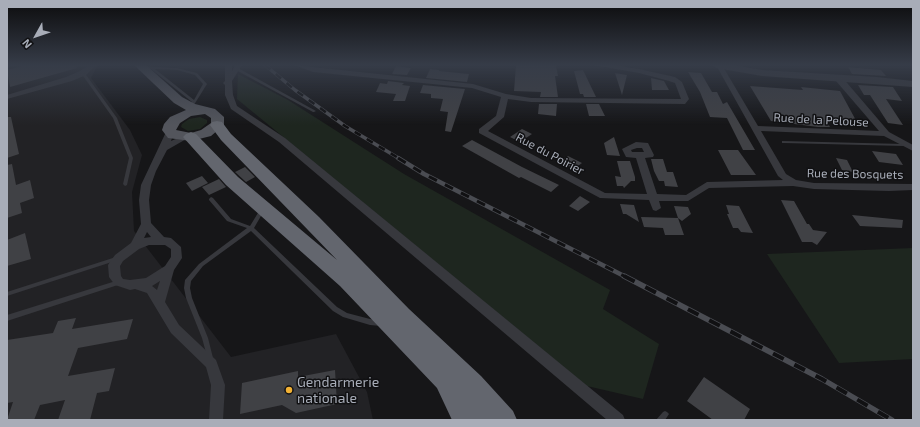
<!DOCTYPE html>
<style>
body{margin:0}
#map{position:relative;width:920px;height:427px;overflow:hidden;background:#161618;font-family:"Exo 2",sans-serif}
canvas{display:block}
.frame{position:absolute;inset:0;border:8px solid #a8adb8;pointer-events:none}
.north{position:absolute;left:16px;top:16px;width:40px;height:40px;-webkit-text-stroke:3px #111113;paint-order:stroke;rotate:230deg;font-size:11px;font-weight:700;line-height:16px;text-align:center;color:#a8adb8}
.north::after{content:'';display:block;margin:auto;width:14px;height:18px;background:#a8adb8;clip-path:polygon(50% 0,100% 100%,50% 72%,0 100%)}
</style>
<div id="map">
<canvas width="920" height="427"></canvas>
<div class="frame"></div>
<div class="north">N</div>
</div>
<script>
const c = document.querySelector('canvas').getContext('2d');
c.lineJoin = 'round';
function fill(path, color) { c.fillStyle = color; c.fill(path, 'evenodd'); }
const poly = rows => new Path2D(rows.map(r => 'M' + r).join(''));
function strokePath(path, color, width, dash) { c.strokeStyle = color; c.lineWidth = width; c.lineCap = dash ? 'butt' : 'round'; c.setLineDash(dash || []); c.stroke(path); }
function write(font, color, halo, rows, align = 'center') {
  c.font = font + ' "Exo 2",sans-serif'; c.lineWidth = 3; c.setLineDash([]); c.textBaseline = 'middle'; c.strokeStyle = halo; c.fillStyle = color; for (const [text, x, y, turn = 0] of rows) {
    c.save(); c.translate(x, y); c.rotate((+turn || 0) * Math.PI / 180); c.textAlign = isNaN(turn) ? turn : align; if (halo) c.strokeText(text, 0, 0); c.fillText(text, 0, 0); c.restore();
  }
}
const built = poly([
 [7,65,98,65,91,78,130,130,142,155,132,192,134,231,231,357,336,334,367,392,373,420,7,420]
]);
const green = poly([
 [238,74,288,100,404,174,610,290,603,309,659,344,643,399,587,386,237,99],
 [200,117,207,120,207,123,200,129,188,131,181,127,182,124,189,119],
 [913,248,913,359,839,363,767,254]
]);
const building = poly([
 [26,65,76,65,77,68,10,87,7,70],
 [516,65,556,65,558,76,555,76,558,97,540,97,541,92,514,91],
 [396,66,411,68,407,75,392,74],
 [848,67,881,70,886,76,852,74],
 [430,69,439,70,439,71,469,74,467,82,426,78],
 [583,70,596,97,584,97,583,94,580,94,574,71],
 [688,72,701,73,712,92,717,92,723,104,727,102,755,150,743,150,727,118,710,117,700,92],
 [615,73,627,75,622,95],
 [651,78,664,81,669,90,652,90],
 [388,81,404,83,402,85,410,86,405,101,393,101,396,94,376,92,380,83,387,84],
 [423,85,465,89,451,132,445,131,448,112,440,111,443,99,431,98,431,94,420,93],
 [858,85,893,87,902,101,886,99,903,125,888,123,870,95,864,95],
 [750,86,803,90,801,87,840,91,859,126,827,122,830,127,818,127,771,121],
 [539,104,557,104,556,116,538,114],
 [586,104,599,104,605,116,589,116],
 [7,117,11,117,19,154,7,158],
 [522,129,532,134,520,142,510,137],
 [614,137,620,156,607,155,604,143],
 [472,140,522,167,559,185,551,192,521,177,519,178,462,146],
 [718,150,738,150,756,175,731,175],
 [872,151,896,154,903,165,879,162],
 [568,156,582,163,574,169,560,162],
 [836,158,847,160,853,172,842,170],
 [651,159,663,159,667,172,673,172,678,187,665,186,664,181,659,181,654,171],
 [617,161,630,161,635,177,635,181,631,181,624,188,623,186,617,186,615,176,621,177],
 [12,164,16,185,30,180,34,198,20,203,22,213,7,218,7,165],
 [245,167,255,177,246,182,235,172],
 [202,176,208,183,192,191,186,183],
 [219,179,226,187,209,195,202,187],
 [580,196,590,202,578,211,569,206],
 [781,200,794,201,807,224,809,224,813,230,827,232,817,245,812,242,802,242],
 [620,204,634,205,639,222,626,214,623,214],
 [726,205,739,206,753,233,741,232,738,228,733,228,727,214,729,214],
 [674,206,688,207,691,214,682,221,678,218],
 [852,215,903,220,902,228,860,226],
 [641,217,678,218,684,235,665,235,663,228,644,227],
 [25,233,31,259,7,266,7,240],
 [76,318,72,329,133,319,127,339,78,348,68,376,115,368,109,391,97,393,90,420,58,420,65,400,40,405,34,420,7,420,13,402,7,403,7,340,53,333,58,321],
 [335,370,337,404,296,413,282,405,240,414,242,383,298,371,298,377],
 [704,377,750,409,744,420,713,420,687,401]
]);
const service = poly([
 [142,66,177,68,197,73,207,84,192,108,190,108,189,107,192,102,151,69,142,68,142,66],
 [155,69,177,70,195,75,203,84,194,100,155,69],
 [236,68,238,68,316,111,314,112,313,112,236,70,236,68],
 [82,72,84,72,117,118,133,158,127,185,125,186,123,184,129,158,113,118,81,73,82,72],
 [782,141,904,144,906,145,904,146,784,143,782,143,782,141],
 [211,197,213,198,231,219,250,226,261,208,265,208,265,209,254,228,337,307,347,313,370,319,383,321,384,323,383,325,381,326,370,325,343,317,333,311,251,231,203,266,191,281,190,288,192,298,208,338,213,358,212,360,210,361,208,360,202,338,186,298,184,288,185,280,199,264,247,228,227,221,209,200,209,199,211,197],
 [116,257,118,258,119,259,118,260,7,296,7,292,116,257],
 [119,280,121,280,122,282,121,284,7,321,7,315,119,280],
 [665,411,667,412,669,414,665,420,656,420,663,412,665,411]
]);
const minor = poly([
 [225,65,232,65,232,71,235,65,242,65,232,81,233,95,237,106,285,138,623,415,625,420,607,420,279,142,231,109,225,95,225,85,223,83,225,81,225,65],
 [294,65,473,84,506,94,531,98,681,99,675,83,669,81,639,73,593,65,614,65,639,69,675,77,682,82,689,99,685,104,531,102,508,99,504,117,488,131,605,193,647,194,636,158,626,157,622,149,636,142,648,143,654,155,653,157,645,158,657,194,686,195,707,182,783,180,778,176,716,65,722,65,758,126,879,131,836,81,836,77,842,77,889,132,913,145,913,151,884,136,761,131,786,174,796,180,814,183,913,184,913,190,889,191,814,189,793,186,709,188,688,201,659,201,661,208,656,211,653,210,649,200,600,198,479,133,479,129,496,116,501,97,472,88,313,72,294,65],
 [637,148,642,148,644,152,632,152,631,150,637,148],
 [88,66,94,67,86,75,72,81,7,99,7,95,66,77,80,71,88,66],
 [170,129,174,132,171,141,184,135,188,138,167,150,156,171,151,185,149,200,151,223,164,237,171,238,181,247,182,258,174,270,165,302,179,325,216,360,225,385,223,420,209,420,211,385,206,367,171,333,147,293,135,289,130,290,115,285,109,277,108,265,110,262,115,255,131,243,141,224,139,200,141,185,166,132,170,129],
 [147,232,151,237,144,238,147,232],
 [149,245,165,245,171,249,171,257,165,266,146,278,130,280,123,279,121,276,120,266,123,261,139,249,149,245],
 [160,281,157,290,152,286,160,281]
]);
const tertiary = poly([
 [712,65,734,65,762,70,877,77,913,81,913,87,762,76,716,68,712,65]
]);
const primary = poly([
 [134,65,146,65,182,97,195,104,215,109,224,117,224,125,211,136,191,141,168,138,162,130,164,124,170,117,186,110,174,103,134,65],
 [205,114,211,118,211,123,201,130,191,133,176,130,180,123,191,116,205,114]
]);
const motorway = poly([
 [217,121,222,122,231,134,319,217,409,309,481,376,513,411,517,420,452,420,437,388,340,286,226,185,183,137,186,134,191,132,196,134,238,177,337,260,221,140,210,125,212,122,217,121]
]);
const railFar2 = poly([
 [265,65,295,90,345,126,400,159]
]);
const railFar1 = poly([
 [398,158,424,174,626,277]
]);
const rail = poly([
 [624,276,822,379,892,420]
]);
const markers = [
 [289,390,4,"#f2b134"]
];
const streetNames = [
 ["Rue de la Pelouse",821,120,3],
 ["Rue du Poirier",550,154,28],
 ["Rue des Bosquets",855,174,1]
];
const nearPoinames = [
 ["Gendarmerie",297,382],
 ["nationale",297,398]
];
fill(built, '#222225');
fill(green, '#1e261f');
fill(building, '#404145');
fill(service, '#37383d');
fill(minor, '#37383d');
fill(tertiary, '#37383d');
fill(primary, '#53555c');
fill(motorway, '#63666e');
strokePath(railFar2, '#4a4c52', 3.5);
strokePath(railFar1, '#4a4c52', 4.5);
strokePath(rail, '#4a4c52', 5.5);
strokePath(railFar2, '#111113', 2.5, [7]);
strokePath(railFar1, '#111113', 3, [9]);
strokePath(rail, '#111113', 4, [12]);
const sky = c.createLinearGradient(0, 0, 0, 125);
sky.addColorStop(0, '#0c0c0d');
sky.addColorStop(0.52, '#363c48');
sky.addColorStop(1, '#363c4800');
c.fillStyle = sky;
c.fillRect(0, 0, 920, 125);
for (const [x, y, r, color] of markers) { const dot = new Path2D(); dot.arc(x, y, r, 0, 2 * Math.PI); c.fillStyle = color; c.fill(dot); strokePath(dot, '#111113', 1.5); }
write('12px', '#a8adb8', '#111113', streetNames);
write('14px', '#a8adb8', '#111113', nearPoinames, 'left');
</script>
